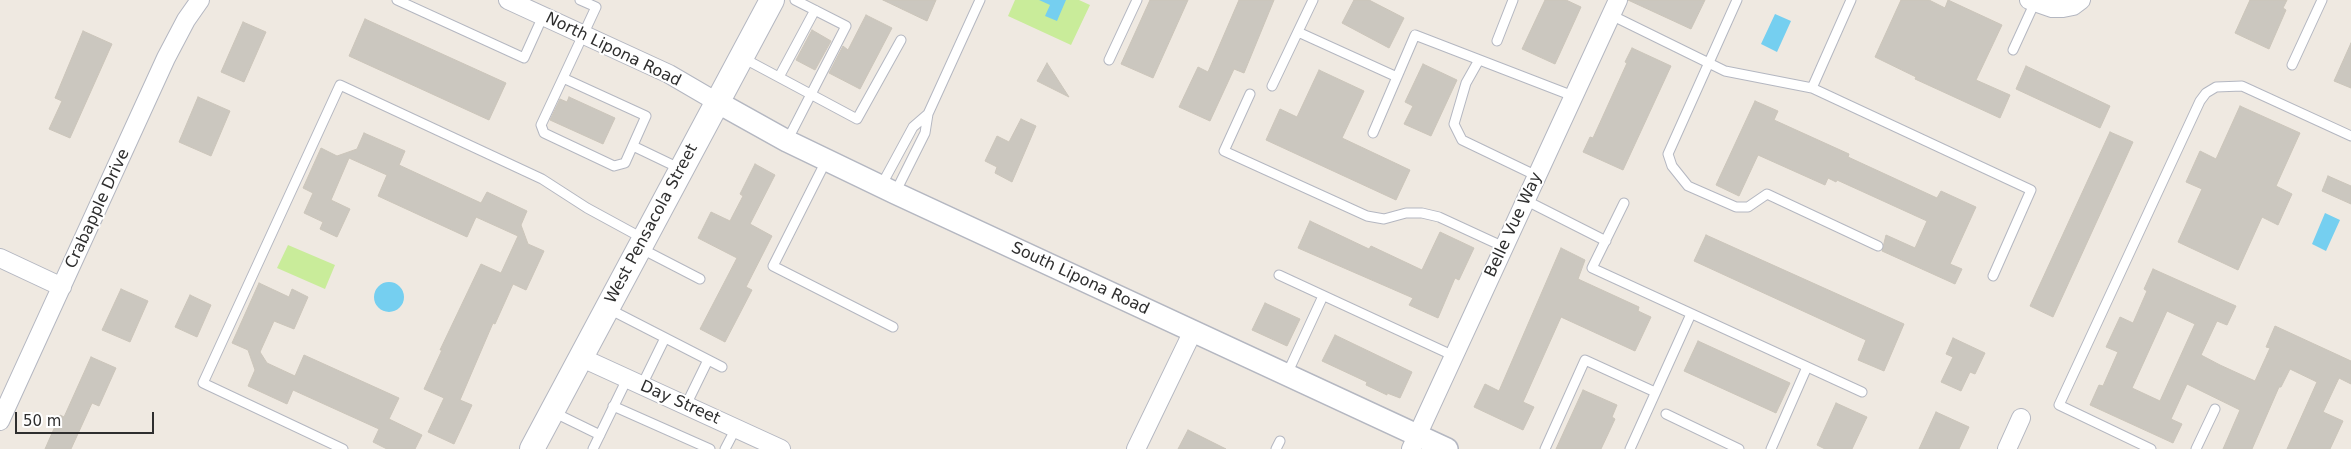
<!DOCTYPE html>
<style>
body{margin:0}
#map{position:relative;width:2351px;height:449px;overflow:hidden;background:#efe9e1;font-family:"DejaVu Sans",sans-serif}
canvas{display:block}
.scale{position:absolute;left:15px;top:412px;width:139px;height:22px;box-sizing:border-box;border:2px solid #2e2e2e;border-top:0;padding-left:6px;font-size:15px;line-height:18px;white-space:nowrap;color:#2e2e2e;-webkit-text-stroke:4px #fff;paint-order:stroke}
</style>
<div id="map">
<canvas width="2351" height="449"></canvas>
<div class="scale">50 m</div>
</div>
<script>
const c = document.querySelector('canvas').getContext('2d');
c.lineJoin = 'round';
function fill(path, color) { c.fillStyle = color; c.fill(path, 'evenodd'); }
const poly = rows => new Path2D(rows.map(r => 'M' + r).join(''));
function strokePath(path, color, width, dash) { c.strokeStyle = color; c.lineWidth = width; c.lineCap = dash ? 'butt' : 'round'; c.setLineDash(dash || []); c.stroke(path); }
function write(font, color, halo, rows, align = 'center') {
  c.font = font + ' "DejaVu Sans",sans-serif'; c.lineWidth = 4; c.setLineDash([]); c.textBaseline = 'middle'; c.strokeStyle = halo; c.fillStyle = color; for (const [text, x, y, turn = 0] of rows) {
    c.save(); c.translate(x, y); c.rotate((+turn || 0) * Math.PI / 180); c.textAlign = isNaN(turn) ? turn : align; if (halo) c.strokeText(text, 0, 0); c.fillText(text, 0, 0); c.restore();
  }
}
const pitch = poly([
 [1015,0,1079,0,1090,5,1071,45,1008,16],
 [288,245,335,265,325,289,277,268]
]);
const water = poly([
 [1039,0,1066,0,1057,21,1045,16,1050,5],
 [1775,14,1791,21,1777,52,1761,44],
 [2325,213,2340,220,2326,251,2312,244],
 '374 297a15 15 0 1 1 30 0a15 15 0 1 1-30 0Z'
]);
const building = poly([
 [883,0,936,0,927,21,883,0],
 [1150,0,1188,0,1153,78,1121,64,1150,0],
 [1239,0,1274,0,1244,73,1234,69,1210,121,1179,107,1198,67,1208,72,1239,0],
 [1354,0,1369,0,1404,18,1389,48,1342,23,1354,0],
 [1545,0,1566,0,1581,7,1555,64,1522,49,1545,0],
 [1628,0,1705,0,1691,29,1628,0],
 [1901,0,1929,0,1945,8,1948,0,2002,25,1976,80,2010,95,2000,118,1915,79,1916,77,1875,57,1901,0],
 [2250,0,2287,0,2283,8,2286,10,2269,49,2235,33,2250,0],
 [866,15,892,28,860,89,829,73,843,46,848,50,866,15],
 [365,19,506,83,489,120,349,56,365,19],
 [243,22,266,32,244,82,221,72,243,22],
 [812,30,831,41,815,70,796,60,812,30],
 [83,31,112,44,70,138,49,129,62,101,55,98,83,31],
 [2351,43,2351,88,2334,81,2351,43],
 [1632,48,1671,66,1623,170,1583,152,1590,137,1593,138,1627,63,1625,62,1632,48],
 [1047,63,1069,97,1037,81,1047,63],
 [1423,64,1457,80,1431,136,1404,124,1413,106,1405,102,1423,64],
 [2026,66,2110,106,2100,128,2016,89,2026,66],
 [1319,70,1364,91,1342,138,1410,170,1396,200,1266,140,1280,109,1297,117,1319,70],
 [198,97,230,111,211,156,179,142,198,97],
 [569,97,615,118,603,144,550,120,560,99,567,102,569,97],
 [1755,101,1778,111,1774,120,1849,154,1848,157,1937,198,1941,191,1976,207,1950,264,1962,269,1955,284,1882,251,1886,235,1915,248,1927,221,1837,180,1836,182,1828,178,1825,185,1758,155,1739,196,1716,185,1755,101],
 [2240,106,2300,133,2276,186,2292,194,2278,225,2262,217,2238,270,2178,242,2202,189,2186,182,2200,151,2216,159,2240,106],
 [1021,119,1036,126,1012,182,995,173,997,167,985,161,997,136,1009,142,1021,119],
 [2110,132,2133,142,2053,317,2030,306,2110,132],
 [364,133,405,151,399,165,481,203,487,192,527,211,521,225,528,244,544,251,526,290,513,284,495,324,493,323,460,400,472,405,454,444,428,432,444,398,424,389,442,350,440,350,481,264,501,273,518,236,476,217,467,237,378,196,387,175,349,158,331,200,350,209,337,237,320,229,323,222,304,213,313,193,303,188,321,148,337,156,357,149,364,133],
 [755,164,775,175,750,224,772,236,746,287,752,290,725,342,700,329,737,258,698,238,711,212,730,221,743,196,740,194,755,164],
 [2328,176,2351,186,2351,204,2322,191,2328,176],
 [1310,221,1369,249,1371,246,1422,270,1440,232,1474,248,1459,280,1455,278,1438,318,1409,305,1413,298,1298,248,1310,221],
 [1706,235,1904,324,1884,371,1858,360,1866,340,1694,261,1706,235],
 [1561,248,1585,260,1578,279,1639,307,1638,311,1651,317,1635,351,1561,317,1523,402,1534,407,1523,430,1474,407,1485,384,1499,391,1561,248],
 [2153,269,2236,306,2227,325,2217,321,2201,355,2220,365,2255,381,2270,348,2266,347,2275,326,2351,361,2351,384,2339,378,2323,412,2343,421,2330,449,2287,449,2317,382,2290,369,2281,387,2279,387,2252,449,2223,449,2240,410,2187,384,2171,419,2182,424,2173,443,2090,405,2099,385,2103,386,2118,352,2106,347,2120,317,2133,323,2147,291,2144,289,2153,269],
 [2167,311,2195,324,2160,401,2132,388,2167,311],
 [259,283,289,297,292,289,308,297,294,329,274,321,260,352,267,363,295,376,304,355,399,398,389,419,422,435,415,449,387,449,373,442,379,429,293,390,287,404,248,386,255,370,248,350,232,343,259,283],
 [121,289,148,301,130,342,102,330,121,289],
 [190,295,211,305,197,337,175,327,190,295],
 [1265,303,1300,319,1287,346,1252,330,1265,303],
 [1335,335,1412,372,1400,398,1387,393,1387,395,1366,385,1367,382,1322,361,1335,335],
 [1953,338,1985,353,1975,374,1970,372,1961,391,1941,382,1953,357,1946,354,1953,338],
 [1698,341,1790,383,1776,413,1684,371,1698,341],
 [91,357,116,368,99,406,92,403,71,449,45,449,60,415,64,417,91,357],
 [1583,390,1617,405,1612,417,1615,419,1609,432,1601,449,1556,449,1583,390],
 [1836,403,1867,417,1852,449,1825,449,1817,445,1836,403],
 [1936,412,1969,427,1959,449,1919,449,1936,412],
 [1188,430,1226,449,1178,449,1188,430]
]);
const service = poly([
 [397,0,524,58,543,16],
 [1737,0,1668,154,1672,166,1688,186,1736,207,1748,207,1767,194,1878,246],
 [1611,15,1725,71,1812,88,1851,0],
 [1298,32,1397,77],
 [1497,41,1513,0],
 [2013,50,2035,2],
 [743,58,857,119,901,40],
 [1109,60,1137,0],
 [1479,60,1466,83,1454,124,1462,140,1537,176],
 [2292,65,2322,0],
 [779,77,815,10],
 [563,78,646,116,625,163,614,166,544,133,541,125,563,78,596,7,580,0],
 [1272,86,1313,0],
 [1812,88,2031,190,1993,276],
 [1250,94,1224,151,1367,216,1384,219,1406,213,1422,213,1439,217,1504,247],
 [1373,133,1415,35,1573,96],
 [787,141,846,26,795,0],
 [633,146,681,169],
 [826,161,773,266,893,327],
 [881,186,913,127,928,114],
 [895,193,925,133,928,114,980,0],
 [1525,200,1606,241],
 [1624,203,1592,268,1862,392],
 [640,248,700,279],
 [1279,275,1454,356],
 [609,309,722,367],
 [1287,374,1323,296],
 [642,385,665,338],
 [686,405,708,360],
 [613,406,710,449],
 [553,412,600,435],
 [1666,414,1739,449],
 [343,449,203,383,340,85,542,179,587,208,644,239],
 [593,449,627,379],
 [725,449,736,428],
 [1276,449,1280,441],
 [1545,449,1585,360,1655,392],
 [1630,449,1691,314],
 [1771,449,1807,367],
 [2151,449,2059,405,2200,101,2206,93,2216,87,2242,86,2351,136],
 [2196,449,2215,409]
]);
const minor = poly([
 [508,0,669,74,717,102],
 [2029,0,2052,8,2063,8,2073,6,2081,0],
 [0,258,62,287],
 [580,357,781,449],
 [0,421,166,58,186,20,200,0],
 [1136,449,1193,331],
 [1411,449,1618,0],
 [2007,449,2021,418]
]);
const tertiary = poly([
 [717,102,787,141,895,193,1447,449]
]);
const secondary = poly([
 [532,449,772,0]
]);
const streetNames = [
 ["North Lipona Road",613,50,26],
 ["Crabapple Drive",98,209,-65],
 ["West Pensacola Street",652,224,-62],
 ["Belle Vue Way",1514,225,-65],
 ["South Lipona Road",1080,279,25],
 ["Day Street",680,403,24]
];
fill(pitch, '#c9ec9a');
fill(water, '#75cff0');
fill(building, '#cbc7bf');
strokePath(building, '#cbc5ba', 1);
strokePath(service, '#b4b7c1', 11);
strokePath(minor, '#b4b7c1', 20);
strokePath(tertiary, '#b4b7c1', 24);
strokePath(secondary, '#b4b7c1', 26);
strokePath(service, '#fff', 9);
strokePath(minor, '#fff', 18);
strokePath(tertiary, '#fff', 21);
strokePath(secondary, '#fff', 24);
write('16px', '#2e2e2e', '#fff', streetNames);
</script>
